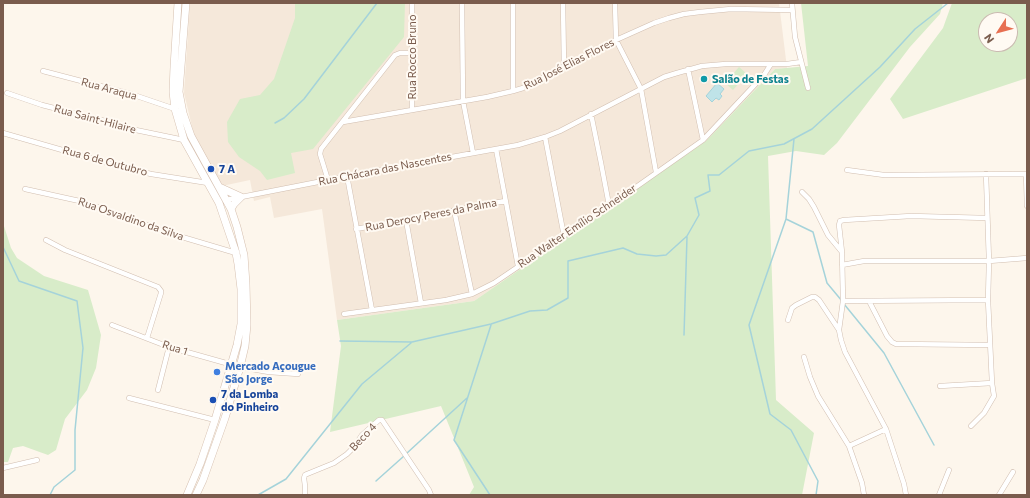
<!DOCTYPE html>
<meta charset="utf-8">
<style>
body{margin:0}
#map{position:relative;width:1030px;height:498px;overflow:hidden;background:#fdf6ec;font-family:Commissioner,sans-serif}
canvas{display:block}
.frame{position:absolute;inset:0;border:4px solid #7a5c4d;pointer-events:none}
.north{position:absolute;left:978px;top:12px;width:40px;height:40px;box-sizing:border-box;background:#fffaf3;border:1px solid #cabbb1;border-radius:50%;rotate:234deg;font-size:11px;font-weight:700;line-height:16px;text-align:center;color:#7a5c4d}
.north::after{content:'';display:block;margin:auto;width:14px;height:18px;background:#e76f51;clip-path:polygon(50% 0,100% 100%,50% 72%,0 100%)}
</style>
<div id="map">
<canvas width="1030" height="498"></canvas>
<div class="frame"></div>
<div class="north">N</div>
</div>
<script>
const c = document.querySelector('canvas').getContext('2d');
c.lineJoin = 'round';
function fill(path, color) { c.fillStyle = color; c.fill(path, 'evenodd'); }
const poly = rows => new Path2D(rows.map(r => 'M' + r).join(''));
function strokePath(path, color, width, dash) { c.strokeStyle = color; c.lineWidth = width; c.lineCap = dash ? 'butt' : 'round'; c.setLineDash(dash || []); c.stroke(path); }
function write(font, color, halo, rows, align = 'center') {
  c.font = font + ' Commissioner,sans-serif'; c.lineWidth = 4; c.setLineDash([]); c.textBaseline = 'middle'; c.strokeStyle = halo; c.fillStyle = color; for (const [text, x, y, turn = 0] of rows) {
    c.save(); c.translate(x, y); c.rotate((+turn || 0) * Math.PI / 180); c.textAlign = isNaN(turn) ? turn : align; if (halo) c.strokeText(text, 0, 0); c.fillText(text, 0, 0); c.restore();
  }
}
const residential = poly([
 [190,3,779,3,787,68,775,69,706,141,474,301,337,320,322,209,274,218,270,197,254,201,250,180,222,186,194,135,184,93]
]);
const green = poly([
 [295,3,405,3,404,37,313,149,291,153,295,173,267,180,260,171,239,157,228,142,227,122,240,99,260,95,274,79,295,18],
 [801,3,943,3,940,14,910,47,837,143,824,155,796,151,768,156,776,400,814,433,802,495,469,495,474,487,441,406,330,432,341,346,337,320,474,301,706,141,775,69,808,66],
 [952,3,1027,3,1027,78,903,119,890,99,943,28],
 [986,20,1010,20,1010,44,986,44],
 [739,67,747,74,733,90,725,83],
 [3,223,11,248,17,258,44,276,88,290,101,335,96,368,87,390,65,419,56,450,48,455,23,446,13,448,8,462,3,462]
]);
const water = poly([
 [717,83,724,89,720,94,722,96,719,100,716,98,712,102,706,96,717,83]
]);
const stream = poly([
 [275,123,284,118,304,99,377,3],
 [794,139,786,219,749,325,770,414,791,430,818,481,816,495],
 [786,219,813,232,827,283,842,301],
 [3,247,19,281,77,301,83,348,75,430,75,470,54,487,50,495],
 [844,304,884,353,934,445],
 [684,335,687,237],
 [340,341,412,342,491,324,530,311,547,310,568,298,568,261,623,248,637,254,656,256,666,255,687,236,699,215,695,198,710,191,708,175,719,175,749,151,784,144,812,129,880,67,915,29,948,3],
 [407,453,467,398],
 [376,481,404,456],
 [258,495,286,479,362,384,411,343],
 [490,495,454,440,491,325]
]);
const minor = poly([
 [412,3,412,110],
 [462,3,463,101,473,153],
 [513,3,513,91],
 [563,3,564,67],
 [615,3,616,40,641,89,656,172],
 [792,3,795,37,808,88],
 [688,69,703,140],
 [43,71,131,94,175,109],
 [7,93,42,105,117,124,131,129,184,140],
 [591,114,601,163,609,205],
 [343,122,487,97,513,91,523,88,616,40,654,23,669,18,684,14,700,12,731,9,792,10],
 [3,133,111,164,151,174,208,183],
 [545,137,564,236],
 [496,149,518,266],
 [847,170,884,175,1027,174],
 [1026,174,1027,206],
 [347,176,372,310],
 [328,180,320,154,321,149,395,55,400,53,412,53],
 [25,189,84,202,172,234,236,253],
 [802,192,809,199,814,207,828,235,842,252],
 [226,200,328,180,347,176,518,145,545,137,560,131,664,77,677,73,702,66,726,64,787,64,801,62],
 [454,210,472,294],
 [406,220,421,303],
 [356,229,505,201],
 [46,240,65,250,158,287,161,291,161,293,147,338],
 [842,265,864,261,989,261,1027,258],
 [843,301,988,300],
 [869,301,887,336,892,342,896,344,990,345],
 [344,314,446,300,472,294,494,283,639,185,703,140,764,75,771,64],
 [788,320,792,308,796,305,812,297,815,297,819,300,839,330],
 [112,325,169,347,240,367,269,372,298,374],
 [804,357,810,377,818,396,849,446,862,483,864,495],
 [940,386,992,383],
 [158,390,169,347],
 [129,398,215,420],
 [971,426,984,413,994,396,992,383,988,300,989,261,986,174],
 [849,446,886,429],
 [3,468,37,460],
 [305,495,305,486,304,478,305,475,307,474,334,463,347,454,354,447,362,435,379,420,382,420,429,490,431,495],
 [906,495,904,484,886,429,845,352,841,340,839,330,843,301,842,252,839,225,840,221,844,220,911,216,987,218],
 [939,495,949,470],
 [999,495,1013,472]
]);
const secondary = poly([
 [178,3,174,67,173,92,175,109,184,140,219,203,236,253,238,264,241,289,241,324,237,345,215,420,200,464,187,495],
 [186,3,179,92,183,113,191,136,231,209,237,227,244,255,246,284,247,325,245,346,240,367,225,418,203,480,196,495],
 [219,187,241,197,234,204,231,209]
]);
const markers = [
 [704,79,4,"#0f9aa8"],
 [211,169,4,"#1a4fb4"],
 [217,372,4,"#3f7fe0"],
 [213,400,4,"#1a4fb4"]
];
const streetNames = [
 ["Rua Rocco Bruno",412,57,-90],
 ["Rua José Elias Flores",569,64,-27],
 ["Rua Araqua",109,89,15],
 ["Rua Saint-Hilaire",95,119,15],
 ["Rua 6 de Outubro",105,161,15],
 ["Rua Chácara das Nascentes",385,169,-11],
 ["Rua Derocy Peres da Palma",431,215,-11],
 ["Rua Osvaldino da Silva",131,219,19],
 ["Rua Walter Emílio Schneider",577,226,-34],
 ["Rua 1",175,348,18],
 ["Beco 4",363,437,-47]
];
const cultureNames = [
 ["Salão de Festas",712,79]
];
const transitNames = [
 ["7 A",219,169],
 ["7 da Lomba",221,394],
 ["do Pinheiro",221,407]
];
const shopNames = [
 ["Mercado Açougue",225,366],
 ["São Jorge",225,379]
];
fill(residential, '#f5e8da');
fill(green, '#d8ecc9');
fill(water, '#bfe3e8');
strokePath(water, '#a5d3da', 1);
strokePath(stream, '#a5d3da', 1.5);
strokePath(minor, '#d1beb0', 5.5);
strokePath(secondary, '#d6c0b0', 8);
strokePath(minor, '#fff', 4.5);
strokePath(secondary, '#fff', 7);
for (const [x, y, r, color] of markers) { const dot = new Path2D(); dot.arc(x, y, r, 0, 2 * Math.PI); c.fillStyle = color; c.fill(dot); strokePath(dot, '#fffaf3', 1.5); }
write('11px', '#7a5c4d', '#fffaf3', streetNames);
write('bold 11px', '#0d838f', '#fffaf3', cultureNames, 'left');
write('bold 11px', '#164399', '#fffaf3', transitNames, 'left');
write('bold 11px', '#366cbe', '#fffaf3', shopNames, 'left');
</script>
